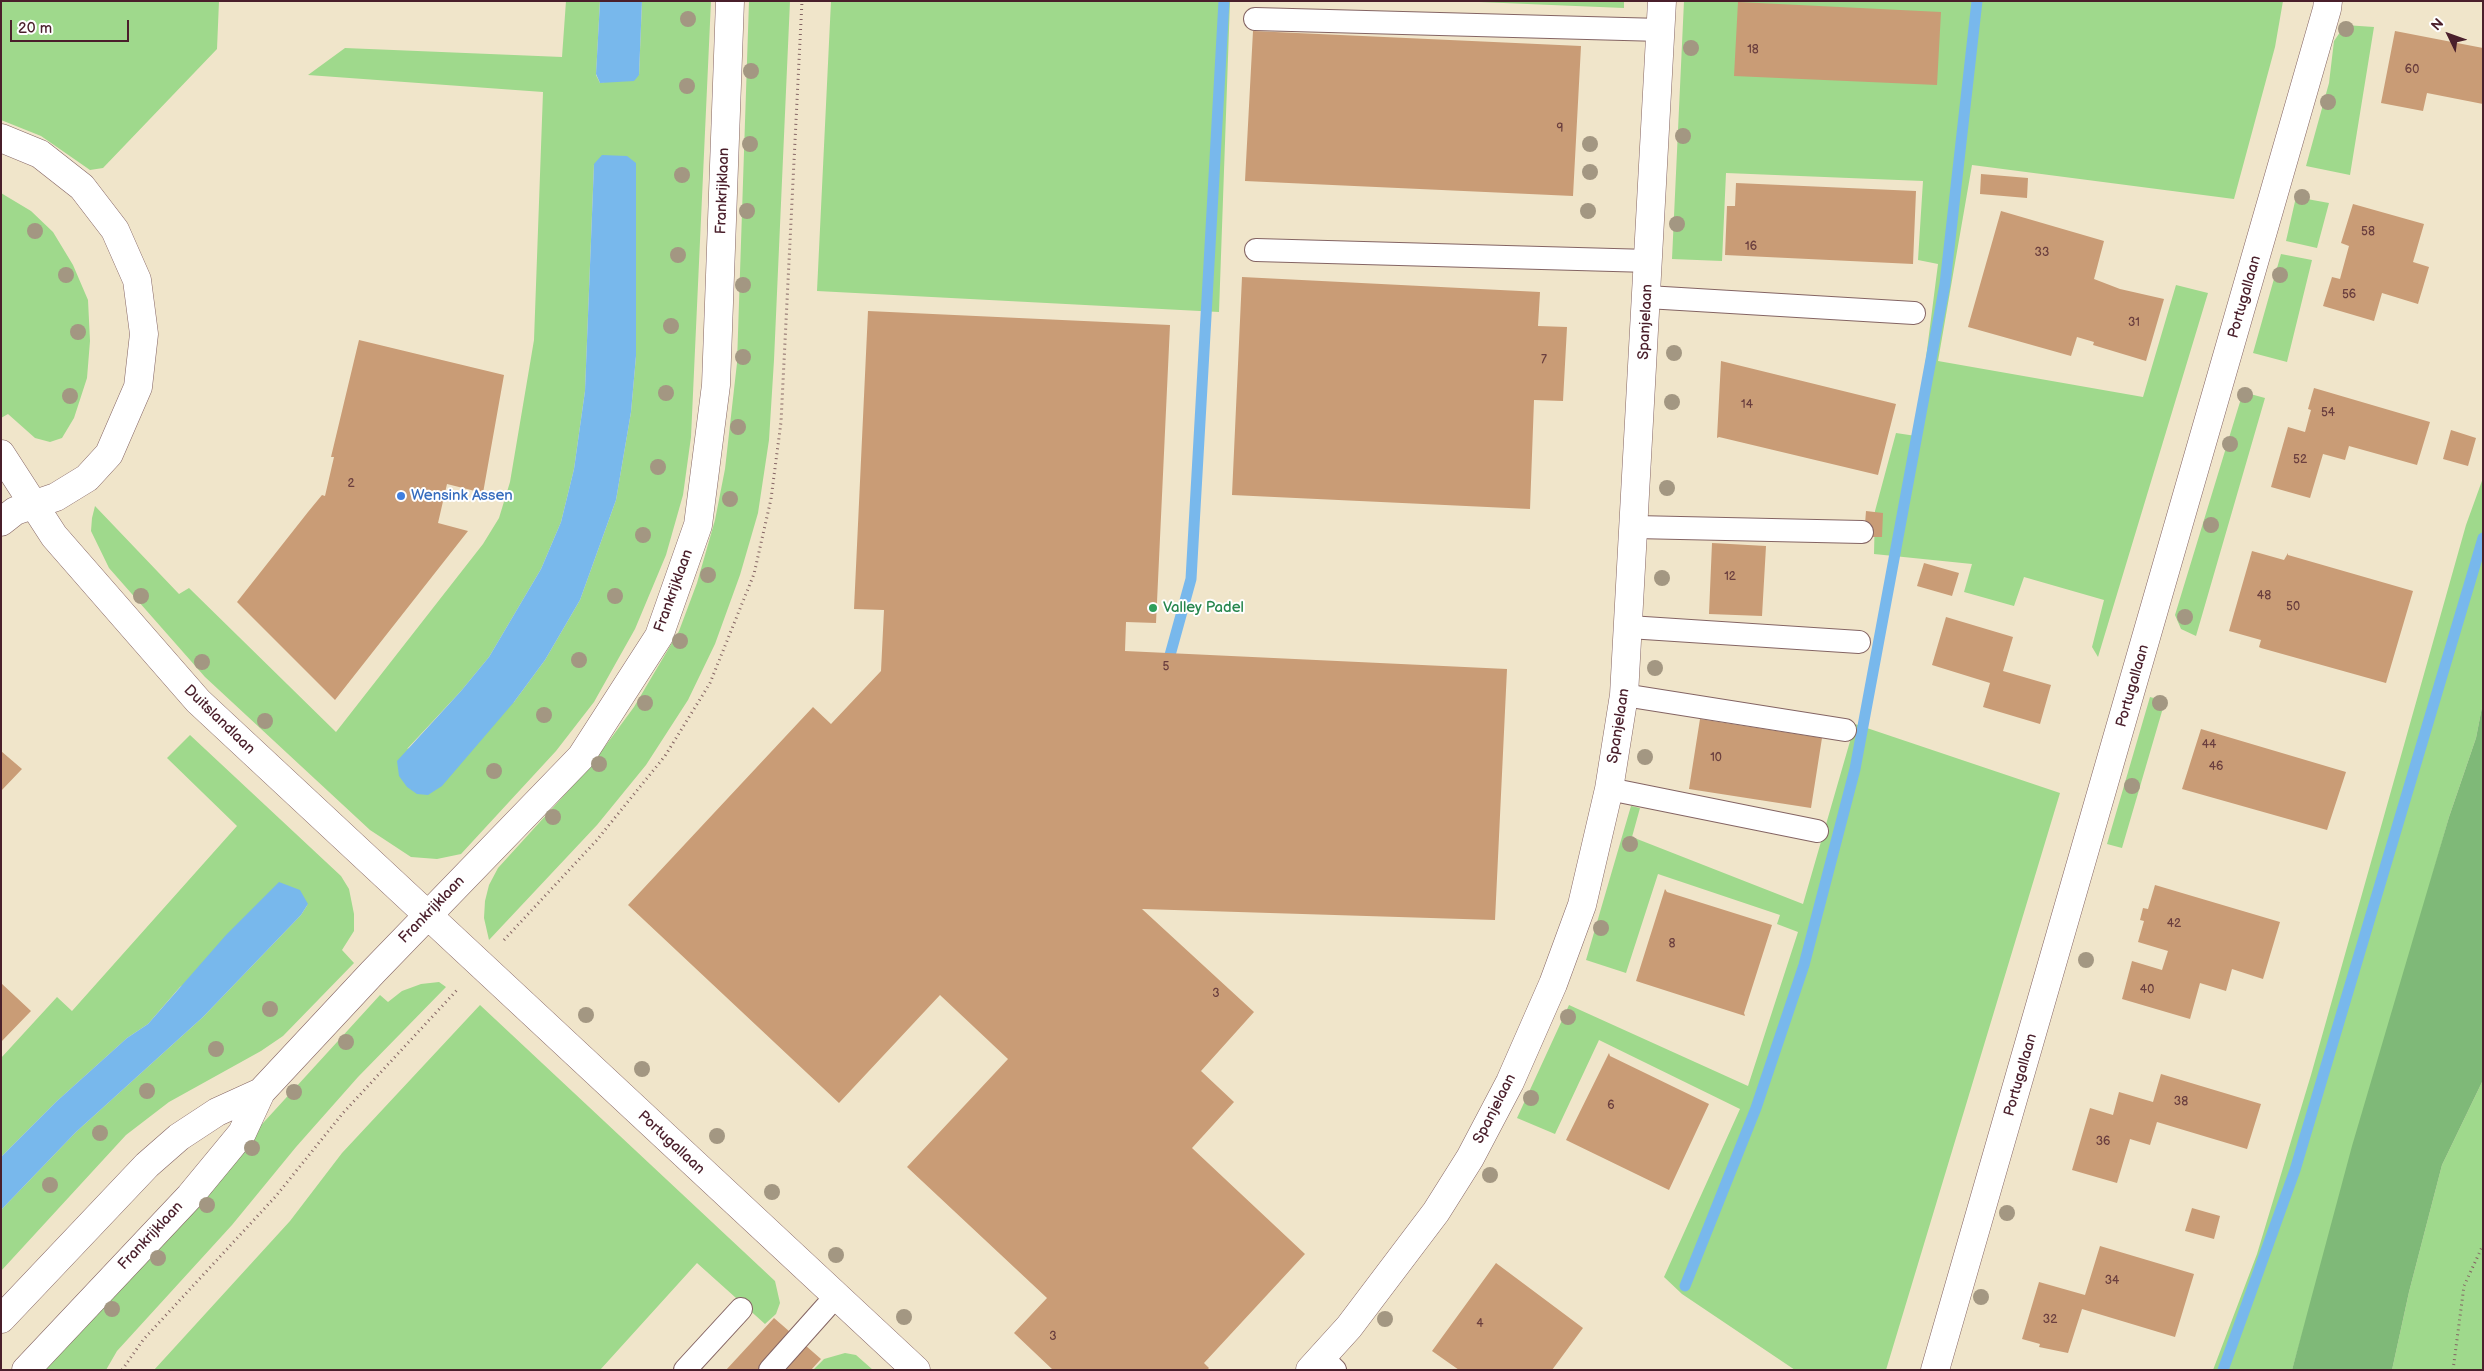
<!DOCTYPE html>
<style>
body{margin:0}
#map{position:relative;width:2484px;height:1371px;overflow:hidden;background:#f0e5ca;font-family:"Balsamiq Sans",sans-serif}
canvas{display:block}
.frame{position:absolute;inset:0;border:2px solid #4a1f2b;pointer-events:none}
.north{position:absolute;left:2424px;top:10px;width:50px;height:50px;-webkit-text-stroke:4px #fff;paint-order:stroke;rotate:312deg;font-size:14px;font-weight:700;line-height:20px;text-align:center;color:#4a1f2b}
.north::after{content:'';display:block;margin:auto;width:18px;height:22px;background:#4a1f2b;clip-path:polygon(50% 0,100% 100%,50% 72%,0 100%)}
.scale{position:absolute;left:10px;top:20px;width:119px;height:22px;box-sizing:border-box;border:2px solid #4a1f2b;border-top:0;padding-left:6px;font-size:15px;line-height:18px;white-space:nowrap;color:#4a1f2b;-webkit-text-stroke:4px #fff;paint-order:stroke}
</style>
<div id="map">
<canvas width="2484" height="1371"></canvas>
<div class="frame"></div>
<div class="north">N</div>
<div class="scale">20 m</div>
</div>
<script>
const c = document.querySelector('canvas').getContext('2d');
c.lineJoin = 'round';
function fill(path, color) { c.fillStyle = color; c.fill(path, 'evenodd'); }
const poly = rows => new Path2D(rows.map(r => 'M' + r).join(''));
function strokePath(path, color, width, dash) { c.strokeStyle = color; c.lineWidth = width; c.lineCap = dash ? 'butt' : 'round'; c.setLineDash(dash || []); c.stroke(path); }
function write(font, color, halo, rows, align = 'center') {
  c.font = font + ' "Balsamiq Sans",sans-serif'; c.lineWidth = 4; c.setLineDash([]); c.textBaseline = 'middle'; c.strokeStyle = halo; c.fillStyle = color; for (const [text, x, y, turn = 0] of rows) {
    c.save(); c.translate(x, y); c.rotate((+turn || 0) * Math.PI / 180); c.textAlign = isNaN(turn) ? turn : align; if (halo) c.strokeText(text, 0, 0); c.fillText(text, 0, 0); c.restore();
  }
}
const green = poly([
 [1,1,219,1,217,49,103,168,90,170,41,136,1,120],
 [566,1,600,1,596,75,600,83,639,75,642,1,711,1,691,437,683,495,666,555,635,629,594,702,556,751,461,854,437,859,411,857,370,830,205,677,109,568,91,531,92,518,95,506,179,594,189,588,336,732,483,544,499,518,510,482,534,340,543,92,308,75,345,48,562,57],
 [594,164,634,273,636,356,631,412,616,500,580,600,545,660,514,702,407,749,461,691,489,657,541,569,561,522,574,469,585,391],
 [749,1,790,1,774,360,769,440,758,513,740,575,715,644,688,700,646,765,597,825,489,940,484,918,485,901,489,885,498,868,589,768,634,707,679,631,697,583,715,520,725,469,737,363],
 [831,1,1230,1,1219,312,817,291],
 [1455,1,1624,1,1624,8],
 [1684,1,2283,1,2275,47,2234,199,1972,165,1938,361,2143,397,2176,285,2208,293,2098,657,2092,647,2104,600,2024,577,2014,606,1964,592,1972,564,1874,554,1875,511,1896,433,1916,436,1938,264,1918,260,1923,181,1726,173,1722,261,1672,259],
 [2345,25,2374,27,2350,175,2306,166,2329,83,2334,41],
 [1,193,31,211,53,232,73,265,88,300,90,341,87,378,74,418,62,438,50,442,35,438,8,414,1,418],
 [2296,197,2329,203,2317,248,2286,241],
 [2281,254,2312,260,2287,362,2253,353],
 [2243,392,2265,398,2196,636,2181,629,2175,615],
 [2483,478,2483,702,2476,738,2449,817,2292,1370,2213,1370,2257,1254,2311,1075,2466,525],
 [2150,697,2165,701,2122,848,2107,844],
 [1855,724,2060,793,1886,1370,1795,1370,1682,1294,1664,1277,1740,1109,1599,1040,1555,1134,1517,1118,1569,1005,1748,1086,1798,932,1777,924,1780,915,1658,874,1626,973,1586,960,1631,806,1640,808,1632,837,1803,904],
 [190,735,341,876,349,889,354,914,354,931,342,950,354,963,283,1036,261,1051,169,1102,126,1135,1,1271,1,1210,76,1132,203,1017,301,915,308,904,180,987,148,1024,127,1038,57,1101,1,1157,1,1058,57,997,72,1011,237,826,167,758],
 [439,982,446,987,358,1077,296,1147,232,1225,117,1351,106,1370,45,1370,253,1134,380,995,388,1002,402,991,421,984],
 [480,1005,775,1281,780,1303,776,1314,765,1324,697,1263,600,1370,154,1370,290,1221,342,1153],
 [2483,1080,2483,1370,2392,1370,2409,1292,2442,1165],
 [845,1353,856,1355,873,1370,814,1369,824,1359]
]);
const forest = poly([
 [2483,702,2483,1080,2442,1165,2409,1292,2392,1370,2292,1370,2352,1146,2449,817,2476,738]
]);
const water = poly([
 [600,1,642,1,639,75,634,81,600,83,596,74],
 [602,155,627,156,636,163,636,356,631,412,616,500,580,600,545,660,514,702,442,786,428,795,417,794,407,787,399,776,397,761,461,691,489,657,541,569,561,522,574,469,585,391,594,164],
 [279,882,300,890,308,904,301,915,203,1017,76,1132,1,1210,1,1157,57,1101,127,1038,148,1024,226,935]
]);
const stream = poly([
 [1167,666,1191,579,1224,1],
 [1685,1286,1756,1108,1804,965,1855,769,1945,284,1977,1],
 [2223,1370,2295,1170,2483,538]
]);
const building = poly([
 [1738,2,1941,12,1937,85,1734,76],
 [1253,31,1581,46,1573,196,1245,181],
 [2395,31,2483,48,2483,104,2427,93,2423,111,2381,103],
 [1981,174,2028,178,2027,198,1980,194],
 [1736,183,1916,191,1913,264,1725,255,1727,206,1735,206],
 [2353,204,2424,224,2413,262,2429,267,2418,304,2382,293,2374,321,2323,306,2332,277,2340,279,2349,246,2341,243],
 [2001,211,2104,241,2094,279,2120,289,2164,299,2146,361,2093,345,2094,342,2077,337,2071,356,1968,327],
 [1242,277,1540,292,1538,326,1567,327,1563,401,1534,400,1530,509,1232,495],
 [868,311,1170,325,1156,623,1126,622,1125,651,1507,669,1495,920,1142,909,1254,1012,1201,1071,1234,1102,1192,1148,1305,1254,1204,1363,1209,1368,1207,1370,1053,1370,1014,1333,1047,1298,907,1167,1008,1059,940,995,839,1103,628,905,813,707,831,724,881,671,884,610,854,609],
 [359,340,504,375,483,493,447,484,438,523,468,531,335,700,237,602,308,512,322,495,325,496,334,457,331,457],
 [1721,361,1896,404,1878,475,1719,437,1717,438],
 [2314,388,2430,422,2417,465,2349,446,2345,460,2323,454,2310,498,2271,487,2288,427,2305,432,2311,410,2308,409],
 [2451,430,2476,438,2468,466,2443,459],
 [1866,511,1883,513,1882,537,1864,537],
 [1712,543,1766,546,1762,616,1709,614],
 [2252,551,2284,560,2288,553,2288,555,2413,591,2386,683,2261,648,2259,647,2261,640,2229,631],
 [1924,563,1959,573,1952,596,1917,586],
 [1946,617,2013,637,2003,671,2051,685,2040,724,1983,707,1990,683,1932,665],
 [1700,719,1822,738,1811,808,1689,789],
 [2201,729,2346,772,2327,830,2182,789],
 [1,751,22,769,1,791],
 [2155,885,2280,922,2263,979,2232,969,2226,991,2200,983,2190,1019,2122,999,2132,961,2162,970,2168,951,2138,942,2144,921,2140,920,2143,908,2148,909],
 [1665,889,1667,892,1772,925,1744,1013,1745,1016,1636,981],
 [1,983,31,1011,1,1042],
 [1609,1053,1610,1056,1709,1104,1669,1190,1566,1140],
 [2161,1074,2261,1104,2247,1149,2157,1122,2150,1145,2130,1139,2117,1183,2072,1170,2090,1108,2113,1115,2119,1092,2153,1102],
 [2192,1208,2220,1216,2214,1239,2185,1231],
 [2100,1246,2194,1274,2175,1337,2082,1309,2068,1353,2039,1347,2040,1344,2022,1339,2039,1282,2085,1295],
 [1496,1263,1583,1328,1552,1370,1459,1370,1432,1351],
 [774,1318,821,1359,811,1370,726,1370]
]);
const path = poly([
 [504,940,596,841,665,756,710,683,754,574,771,499,781,422,802,1],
 [122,1370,143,1340,276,1196,343,1113,457,990],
 [2453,1370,2464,1286,2483,1245]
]);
const service = poly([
 [1255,19,1661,30],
 [1256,250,1649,261],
 [1647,297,1914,313],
 [1635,527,1862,532],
 [1629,627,1859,642],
 [1624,695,1845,730],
 [1609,789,1817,831],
 [1322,1357,1335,1370],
 [685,1370,741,1309],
 [770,1370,836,1296]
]);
const minor = poly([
 [1,138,40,154,82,187,115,230,137,280,144,334,138,387,109,454,87,478,56,497,15,511,1,522],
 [1,454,54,536,198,701,916,1370],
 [1,1319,147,1165,179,1137,217,1112,261,1092],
 [26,1370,190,1196,242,1133,261,1092,372,973,581,757,659,636,698,525,716,385,730,1],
 [1310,1370,1349,1327,1436,1212,1470,1158,1510,1082,1553,984,1582,905,1609,789,1624,695,1662,1],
 [1935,1370,2327,9,2328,1]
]);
const trees = [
 [688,19],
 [2346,29],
 [1691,48],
 [751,71],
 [687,86],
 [2328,102],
 [1683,136],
 [750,144],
 [1590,144],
 [1590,172],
 [682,175],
 [2302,197],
 [747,211],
 [1588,211],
 [1677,224],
 [35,231],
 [678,255],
 [66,275],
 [2280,275],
 [743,285],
 [671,326],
 [78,332],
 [1674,353],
 [743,357],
 [666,393],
 [2245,395],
 [70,396],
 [1672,402],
 [738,427],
 [2230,444],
 [658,467],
 [1667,488],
 [730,499],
 [2211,525],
 [643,535],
 [708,575],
 [1662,578],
 [141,596],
 [615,596],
 [2185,617],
 [680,641],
 [579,660],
 [202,662],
 [1655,668],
 [645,703],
 [2160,703],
 [544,715],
 [265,721],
 [1645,757],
 [599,764],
 [494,771],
 [2132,786],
 [553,817],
 [1630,844],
 [1601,928],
 [2086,960],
 [270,1009],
 [586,1015],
 [1568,1017],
 [346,1042],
 [216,1049],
 [642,1069],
 [147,1091],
 [294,1092],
 [1531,1098],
 [100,1133],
 [717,1136],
 [252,1148],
 [1490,1175],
 [50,1185],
 [772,1192],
 [207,1205],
 [2007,1213],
 [836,1255],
 [158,1258],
 [1981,1297],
 [112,1309],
 [904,1317],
 [1385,1319]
];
const markers = [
 [401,496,5,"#3f7fe0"],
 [1153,608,5,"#2e9e5b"]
];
const numberNames = [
 ["18",1753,50],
 ["60",2412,70],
 ["9",1560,129],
 ["58",2368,232],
 ["16",1751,247],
 ["33",2042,253],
 ["56",2349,295],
 ["31",2134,323],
 ["7",1544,360],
 ["14",1747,405],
 ["54",2328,413],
 ["52",2300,460],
 ["2",351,484],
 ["12",1730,577],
 ["48",2264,596],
 ["50",2293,607],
 ["5",1166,667],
 ["44",2209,745],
 ["10",1716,758],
 ["46",2216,767],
 ["42",2174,924],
 ["8",1672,944],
 ["40",2147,990],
 ["3",1216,994],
 ["38",2181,1102],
 ["6",1611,1106],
 ["36",2103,1142],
 ["34",2112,1281],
 ["32",2050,1320],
 ["4",1480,1324],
 ["3",1053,1337]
];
const streetNames = [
 ["Frankrijklaan",723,191,-88],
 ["Portugallaan",2245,297,-74],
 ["Spanjelaan",1646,322,-87],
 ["Frankrijklaan",674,591,-70],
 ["Portugallaan",2133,686,-74],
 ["Duitslandlaan",219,720,44],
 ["Spanjelaan",1619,726,-81],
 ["Frankrijklaan",432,910,-46],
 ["Portugallaan",2021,1075,-74],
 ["Spanjelaan",1495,1109,-63],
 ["Portugallaan",671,1143,43],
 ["Frankrijklaan",151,1236,-47]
];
const shopNames = [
 ["Wensink Assen",411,496]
];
const leisureNames = [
 ["Valley Padel",1163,608]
];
fill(green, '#9fd98c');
fill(forest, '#7fb978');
fill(water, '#78b8ec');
strokePath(stream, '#78b8ec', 11);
fill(building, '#c99c76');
strokePath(service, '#846463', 24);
strokePath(minor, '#846463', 29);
strokePath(path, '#846463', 3, [1, 4]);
strokePath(service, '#fff', 22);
strokePath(minor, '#fff', 28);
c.fillStyle = '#a39782';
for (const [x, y] of trees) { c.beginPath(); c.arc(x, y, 8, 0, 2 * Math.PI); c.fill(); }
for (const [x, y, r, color] of markers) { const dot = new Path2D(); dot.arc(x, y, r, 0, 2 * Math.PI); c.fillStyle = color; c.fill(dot); strokePath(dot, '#fff', 2); }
write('12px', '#6a3e3e', null, numberNames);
write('15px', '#4a1f2b', '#fff', streetNames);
write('15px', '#366cbe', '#fff', shopNames, 'left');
write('15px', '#27864d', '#fff', leisureNames, 'left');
</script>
